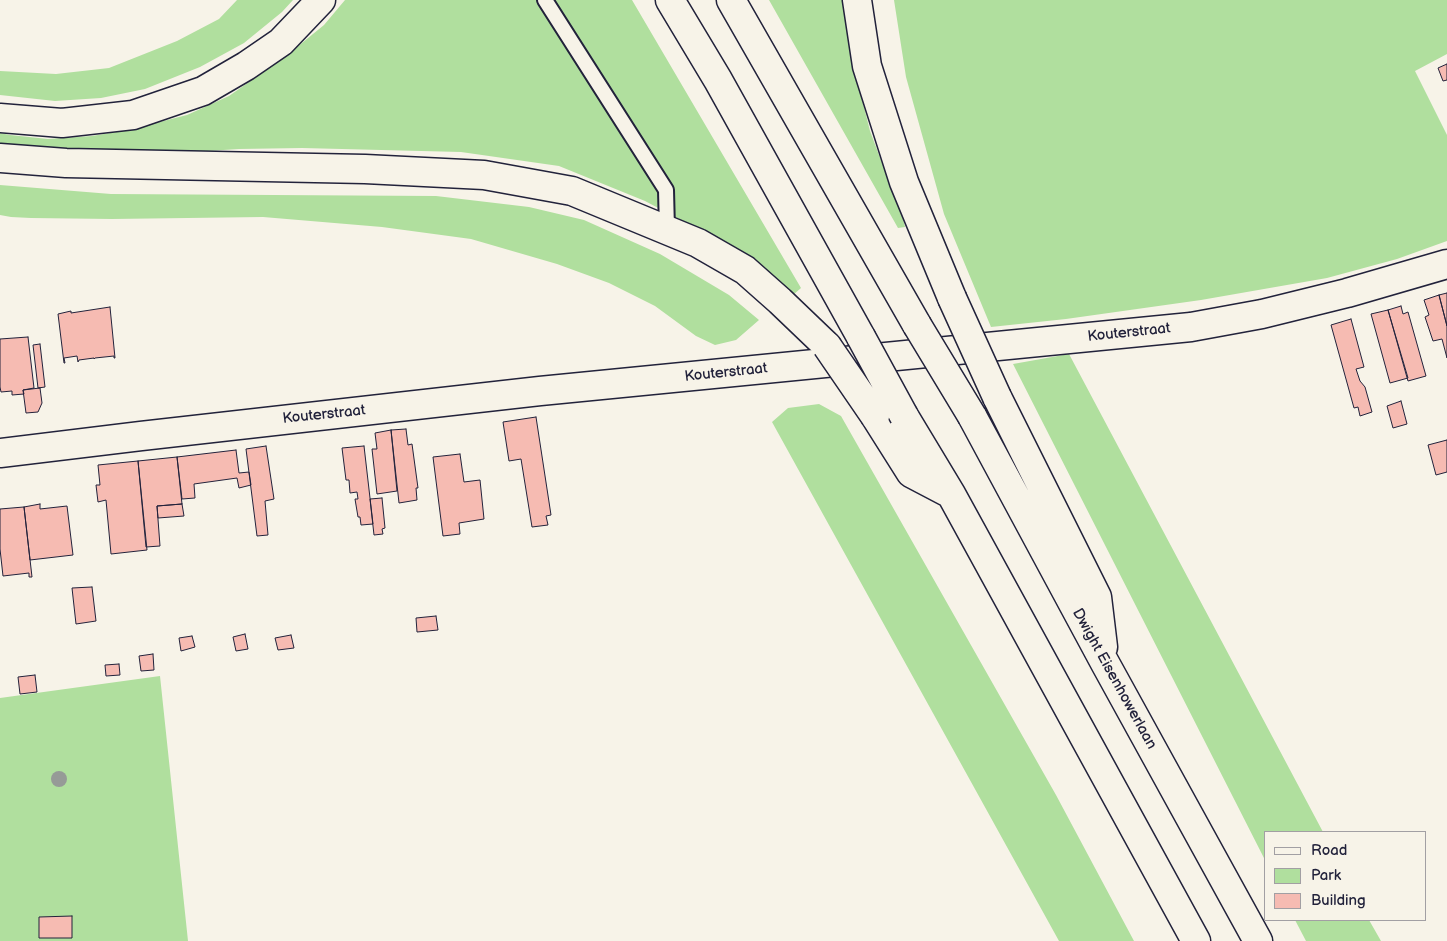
<!DOCTYPE html>
<style>
body{margin:0}
#map{position:relative;width:1447px;height:941px;overflow:hidden;background:#f7f3e8;font-family:"Balsamiq Sans",sans-serif}
canvas{display:block}
.legend{position:absolute;left:1264px;top:831px;width:162px;height:90px;box-sizing:border-box;background:#f7f3e8;border:1px solid #a29fa3;margin:0;padding:6px 9px;list-style:none;font-size:15px;color:#22223b}
.legend li{display:flex;align-items:center;gap:10px;height:25px}
.legend b{width:25px;border:1px solid #a29fa3}
</style>
<div id="map">
<canvas width="1447" height="941"></canvas>
<ul class="legend">
<li><b style="height:6px;background:#f7f3e8"></b>Road</li>
<li><b style="height:14px;background:#b0df9e"></b>Park</li>
<li><b style="height:14px;background:#f6bbb2"></b>Building</li>
</ul>
</div>
<script>
const c = document.querySelector('canvas').getContext('2d');
c.lineJoin = 'round';
function fill(path, color) { c.fillStyle = color; c.fill(path, 'evenodd'); }
const poly = rows => new Path2D(rows.map(r => 'M' + r).join(''));
function strokePath(path, color, width, dash) { c.strokeStyle = color; c.lineWidth = width; c.lineCap = dash ? 'butt' : 'round'; c.setLineDash(dash || []); c.stroke(path); }
function write(font, color, halo, rows, align = 'center') {
  c.font = font + ' "Balsamiq Sans",sans-serif'; c.lineWidth = 4; c.setLineDash([]); c.textBaseline = 'middle'; c.strokeStyle = halo; c.fillStyle = color; for (const [text, x, y, turn = 0] of rows) {
    c.save(); c.translate(x, y); c.rotate((+turn || 0) * Math.PI / 180); c.textAlign = isNaN(turn) ? turn : align; if (halo) c.strokeText(text, 0, 0); c.fillText(text, 0, 0); c.restore();
  }
}
const green = poly([
 [237,0,293,0,282,12,244,43,200,67,145,89,101,98,55,101,0,95,0,71,56,74,109,68,177,41,219,19],
 [345,0,632,0,801,288,793,295,736,249,645,201,559,166,461,152,302,148,239,149,176,153,73,152,0,146,0,133,10,135,48,139,92,136,128,130,187,115,229,96,286,56,324,25],
 [769,0,844,0,854,67,870,131,903,219,905,227,898,228],
 [894,0,1447,0,1447,54,1415,71,1447,135,1447,241,1397,259,1327,278,1201,300,1066,319,991,327,944,214,906,77],
 [0,185,111,194,436,196,529,207,584,220,660,254,729,295,759,320,736,340,715,345,696,336,655,306,609,283,557,264,471,239,382,227,263,217,112,219,31,218,11,217,0,215],
 [1069,354,1323,832,1266,832,1266,862,1013,364],
 [819,404,841,416,1056,795,1134,941,1059,941,772,422,788,408],
 [160,676,188,941,0,941,0,698],
 [1295,920,1369,920,1381,941,1306,941]
]);
const building = poly([
 [1447,64,1447,80,1443,81,1438,68,1447,64],
 [1447,293,1447,326,1439,295,1447,293],
 [1439,295,1447,326,1447,358,1442,339,1433,341,1425,317,1429,315,1424,300,1439,295],
 [1401,306,1403,314,1408,312,1426,376,1408,381,1388,310,1401,306],
 [110,307,115,358,114,358,114,356,95,358,94,359,94,358,79,360,78,362,77,356,64,358,65,363,64,363,58,314,71,311,71,313,110,307],
 [1388,310,1408,378,1390,383,1371,314,1388,310],
 [1351,319,1364,367,1356,369,1360,381,1365,387,1372,412,1360,416,1358,407,1354,408,1331,325,1351,319],
 [28,337,34,388,23,390,24,394,12,395,12,391,1,392,0,387,0,339,28,337],
 [40,344,45,387,38,388,33,345,40,344],
 [40,388,42,403,38,412,26,413,23,390,40,388],
 [1401,401,1407,424,1393,428,1387,406,1401,401],
 [536,417,551,515,546,516,548,525,532,527,521,459,509,461,503,422,536,417],
 [406,429,408,445,412,444,418,488,416,488,417,500,399,503,391,430,406,429],
 [391,430,397,491,377,494,372,449,377,449,375,433,391,430],
 [1447,440,1447,472,1436,475,1428,445,1447,440],
 [266,446,274,499,265,501,268,535,257,536,246,449,266,446],
 [364,446,373,524,361,525,360,517,358,517,355,499,358,499,357,492,350,493,349,480,346,480,342,448,364,446],
 [236,450,239,473,249,472,251,485,239,488,237,478,194,484,195,498,182,499,177,457,236,450],
 [460,454,464,482,480,480,484,519,459,523,460,534,443,536,433,457,460,454],
 [177,457,182,504,157,506,160,546,146,547,138,461,177,457],
 [138,461,147,550,111,554,106,500,98,502,96,485,100,485,98,465,138,461],
 [382,498,385,528,382,529,383,534,374,535,370,499,382,498],
 [40,504,40,509,67,506,73,555,30,560,24,507,40,504],
 [182,504,184,516,158,518,157,506,182,504],
 [24,507,32,577,29,577,29,573,3,576,0,549,0,509,24,507],
 [92,587,96,621,76,624,72,588,92,587],
 [436,616,438,630,417,632,416,618,436,616],
 [245,634,248,649,236,651,233,637,245,634],
 [291,635,294,648,278,650,275,638,291,635],
 [192,636,195,647,181,651,179,638,192,636],
 [153,654,154,670,141,671,139,656,153,654],
 [119,664,120,675,106,676,105,665,119,664],
 [35,675,37,692,20,694,18,677,35,675],
 [72,916,72,938,39,938,39,917,72,916]
]);
const lane = poly([
 [545,0,666,190,667,230]
]);
const street = poly([
 [0,453,141,436,540,391,1191,327,1262,314,1347,293,1447,264]
]);
const highway = poly([
 [670,0,718,80,861,337],
 [731,0,917,325],
 [857,0,867,66,904,182,952,298],
 [0,118,62,123,133,115,203,91,246,66,281,42,321,0],
 [0,158,66,163,365,169,484,175,572,191,698,243,745,270,780,301,827,346],
 [997,397,1097,597,1103,647],
 [875,416,911,473,951,494],
 [904,416,951,494,1196,941],
 [972,416,1105,663,1258,941]
]);
const highwayBridge = poly([
 [952,298,997,397],
 [917,325,972,416],
 [861,337,904,416],
 [827,346,875,416]
]);
const trees = [
 [59,779]
];
const streetNames = [
 ["Kouterstraat",1129,333,-6],
 ["Kouterstraat",726,373,-6],
 ["Kouterstraat",324,415,-6],
 ["Dwight Eisenhowerlaan",1114,679,61]
];
fill(green, '#b0df9e');
fill(building, '#f6bbb2');
strokePath(building, '#22223b', 1);
strokePath(lane, '#22223b', 18);
strokePath(street, '#22223b', 31);
strokePath(highway, '#22223b', 31);
strokePath(lane, '#f7f3e8', 14);
strokePath(street, '#f7f3e8', 28);
strokePath(highway, '#f7f3e8', 28);
strokePath(highwayBridge, '#22223b', 31, []);
strokePath(highwayBridge, '#f7f3e8', 28);
c.fillStyle = '#969a97';
for (const [x, y] of trees) { c.beginPath(); c.arc(x, y, 8, 0, 2 * Math.PI); c.fill(); }
write('15px', '#22223b', '#f7f3e8', streetNames);
</script>
